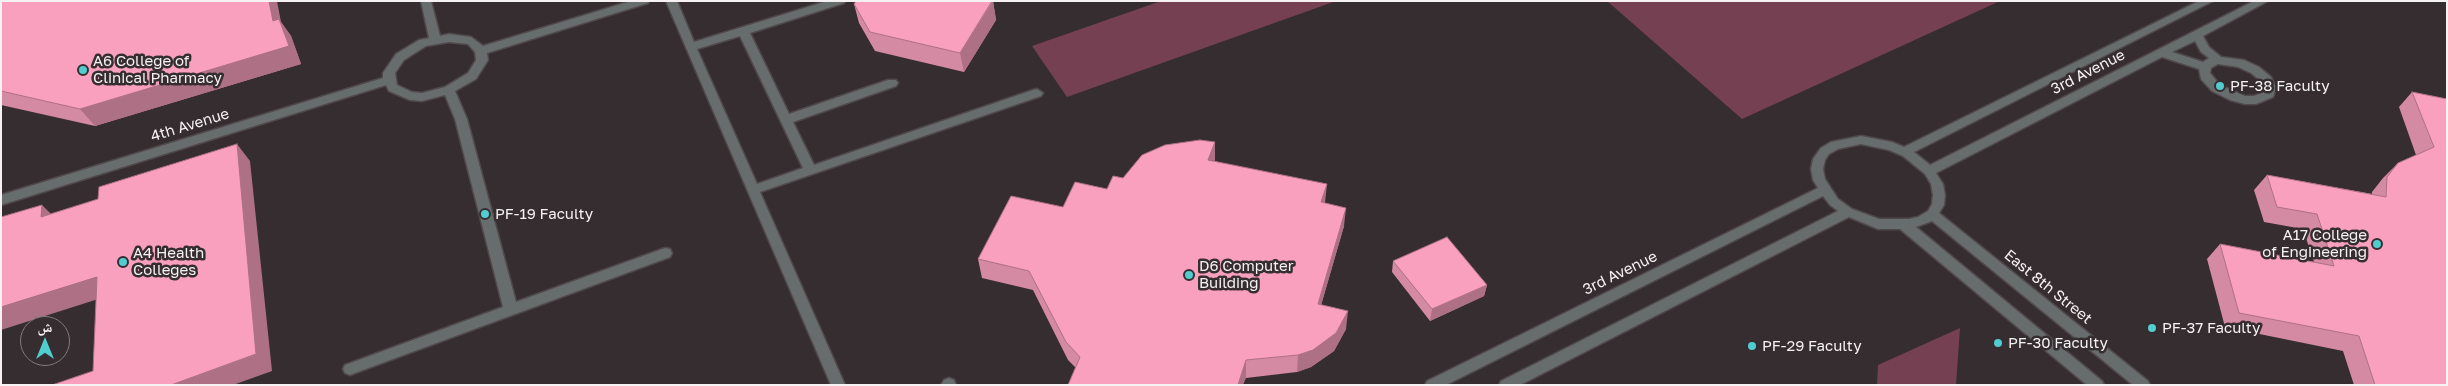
<!DOCTYPE html>
<meta charset="utf-8">
<style>
body{margin:0}
#map{position:relative;width:2448px;height:386px;overflow:hidden;background:#352d2f;font-family:"Golos Text","Noto Naskh Arabic",sans-serif}
canvas{display:block}
.frame{position:absolute;inset:0;border:2px solid #f6f1f2;pointer-events:none}
.north{position:absolute;left:20px;top:316px;width:50px;height:50px;box-sizing:border-box;background:#352d2f;border:1px solid #827b7d;border-radius:50%;rotate:0deg;font-size:14px;font-weight:700;line-height:20px;text-align:center;color:#f6f1f2}
.north::after{content:'';display:block;margin:auto;width:18px;height:22px;background:#51ccd1;clip-path:polygon(50% 0,100% 100%,50% 72%,0 100%)}
</style>
<div id="map">
<canvas width="2448" height="386"></canvas>
<div class="frame"></div>
<div class="north">ش</div>
</div>
<script>
const c = document.querySelector('canvas').getContext('2d');
c.lineJoin = 'round';
function fill(path, color) { c.fillStyle = color; c.fill(path, 'evenodd'); }
const poly = rows => new Path2D(rows.map(r => 'M' + r).join(''));
function strokePath(path, color, width, dash) { c.strokeStyle = color; c.lineWidth = width; c.lineCap = dash ? 'butt' : 'round'; c.setLineDash(dash || []); c.stroke(path); }
function write(font, color, halo, rows, align = 'center') {
  c.font = font + ' "Golos Text",sans-serif'; c.lineWidth = 5; c.setLineDash([]); c.textBaseline = 'middle'; c.strokeStyle = halo; c.fillStyle = color; for (const [text, x, y, turn = 0] of rows) {
    c.save(); c.translate(x, y); c.rotate((+turn || 0) * Math.PI / 180); c.textAlign = isNaN(turn) ? turn : align; if (halo) c.strokeText(text, 0, 0); c.fillText(text, 0, 0); c.restore();
  }
}
const green = poly([
 [1161,1,1336,1,1067,97,1032,46],
 [1607,1,2000,1,1742,119],
 [1960,328,1956,385,1877,385,1878,365]
]);
const lane = poly([
 [421,1,431,1,440,36,449,34,471,37,483,46,631,1,649,1,648,3,487,53,488,60,476,79,455,91,467,119,516,302,665,248,670,249,672,253,670,257,355,373,350,375,345,373,343,369,345,365,503,307,455,119,445,95,422,101,410,100,389,91,386,85,1,205,1,195,383,78,383,73,396,54,419,40,429,38,421,1],
 [449,42,468,44,475,52,476,60,468,73,445,87,422,93,412,92,397,85,395,73,404,60,426,46,449,42],
 [666,1,677,1,694,42,827,1,845,1,844,3,750,33,789,114,888,80,896,80,898,83,896,86,793,122,814,165,1033,90,1037,89,1043,93,1041,96,760,192,845,385,831,385,666,1],
 [740,36,803,168,757,184,697,49,740,36],
 [2199,1,2213,1,1914,152,1930,165,2254,1,2268,1,2203,36,2209,47,2221,57,2244,60,2259,67,2271,77,2276,88,2273,97,2256,104,2245,104,2230,100,2212,91,2201,79,2199,69,2162,57,1936,173,1943,184,1945,195,1944,205,1939,213,2148,381,2150,385,2133,385,1932,221,1916,227,2102,381,2104,385,2087,385,1900,229,1878,229,1849,217,1520,385,1499,385,1501,381,1838,211,1830,205,1823,196,1446,385,1425,385,1427,381,1818,188,1813,180,1811,169,1813,159,1821,148,1831,142,1861,136,1892,142,1904,147,2199,1],
 [2195,41,2201,52,2209,58,2203,62,2172,52,2195,41],
 [2218,64,2238,67,2251,73,2262,82,2264,92,2254,96,2245,96,2220,85,2210,73,2211,68,2218,64],
 [1861,144,1889,150,1903,156,1925,174,1931,184,1933,195,1932,204,1928,211,1918,217,1909,219,1879,219,1852,209,1838,199,1825,179,1823,169,1825,160,1829,154,1838,149,1861,144],
 [949,378,954,380,956,385,941,385,944,380,949,378]
]);
const wall = poly([
 [1,1,281,22,291,36,301,64,95,126,1,105],
 [993,1,996,20,964,72,875,51,859,23,854,4],
 [2412,92,2447,99,2447,385,2354,385,2343,351,2225,327,2207,259,2220,244,2314,262,2303,229,2264,222,2254,190,2267,175,2372,194,2372,192,2383,178,2398,163,2416,155,2399,107],
 [1215,161,1325,203,1344,226,1321,305,1346,329,1334,351,1311,367,1297,372,1246,378,1075,367,1068,360,1033,290,982,278,978,259,1063,207,1107,189,1123,178],
 [1393,261,1487,285,1484,296,1430,321,1392,272]
]);
const shadedWall = poly([
 [269,1,277,1,281,22,291,36,301,64,95,126,80,109,273,21],
 [993,1,996,20,964,72,960,53],
 [1215,142,1215,161,1208,160],
 [237,144,250,161,272,371,233,385,171,385],
 [1327,184,1325,203,1319,221,1321,202],
 [42,205,59,222,41,217],
 [1346,208,1344,226,1316,323,1318,304],
 [97,277,114,294,1,330,1,307],
 [1487,285,1484,296,1430,321,1432,309],
 [1348,311,1346,329,1334,351,1311,367,1297,372,1298,355],
 [1246,360,1246,378,1243,385,1238,385]
]);
const building = poly([
 [1,1,269,1,273,21,279,19,289,46,80,109,1,91,1,1],
 [856,1,992,1,960,53,870,32,854,4,856,1],
 [2412,92,2447,99,2447,385,2375,385,2359,336,2239,313,2220,244,2334,266,2317,214,2277,207,2267,175,2386,197,2387,177,2398,163,2434,147,2412,92],
 [1200,140,1215,142,1208,160,1327,184,1321,202,1346,208,1318,304,1348,311,1336,333,1313,350,1298,355,1246,360,1238,385,1068,385,1080,357,1066,342,1029,271,978,259,1011,196,1063,207,1075,182,1107,189,1113,176,1123,178,1142,155,1165,145,1200,140],
 [237,144,256,354,171,385,52,385,93,371,97,277,1,307,1,217,42,205,41,217,98,199,99,187,237,144],
 [1447,237,1487,285,1432,309,1393,261,1447,237]
]);
const markers = [
 [83,70,5,"#51ccd1"],
 [2220,86,5,"#51ccd1"],
 [485,214,5,"#51ccd1"],
 [2377,244,5,"#51ccd1"],
 [123,262,5,"#51ccd1"],
 [1189,275,5,"#51ccd1"],
 [2152,328,5,"#51ccd1"],
 [1998,343,5,"#51ccd1"],
 [1752,346,5,"#51ccd1"]
];
const poiNames = [
 ["A6 College of",93,61],
 ["Clinical Pharmacy",93,78],
 ["PF-38 Faculty",2230,86],
 ["PF-19 Faculty",495,214],
 ["A17 College",2367,235,"right"],
 ["of Engineering",2367,252,"right"],
 ["A4 Health",133,253],
 ["Colleges",133,270],
 ["D6 Computer",1199,266],
 ["Building",1199,283],
 ["PF-37 Faculty",2162,328],
 ["PF-30 Faculty",2008,343],
 ["PF-29 Faculty",1762,346]
];
const streetNames = [
 ["3rd Avenue",2088,72,-27],
 ["4th Avenue",190,125,-17],
 ["3rd Avenue",1620,273,-26],
 ["East 8th Street",2048,287,39]
];
fill(green, '#764053');
strokePath(lane, '#50484a', 3);
fill(lane, '#676c6c');
fill(wall, '#d58aa3');
fill(shadedWall, '#ae7084');
fill(building, '#f8a0bd');
strokePath(building, '#ae7084', 1);
for (const [x, y, r, color] of markers) { const dot = new Path2D(); dot.arc(x, y, r, 0, 2 * Math.PI); c.fillStyle = color; c.fill(dot); strokePath(dot, '#352d2f', 2); }
write('15px', '#f6f1f2', '#352d2f', poiNames, 'left');
write('15px', '#f6f1f2', '#352d2f', streetNames);
</script>
